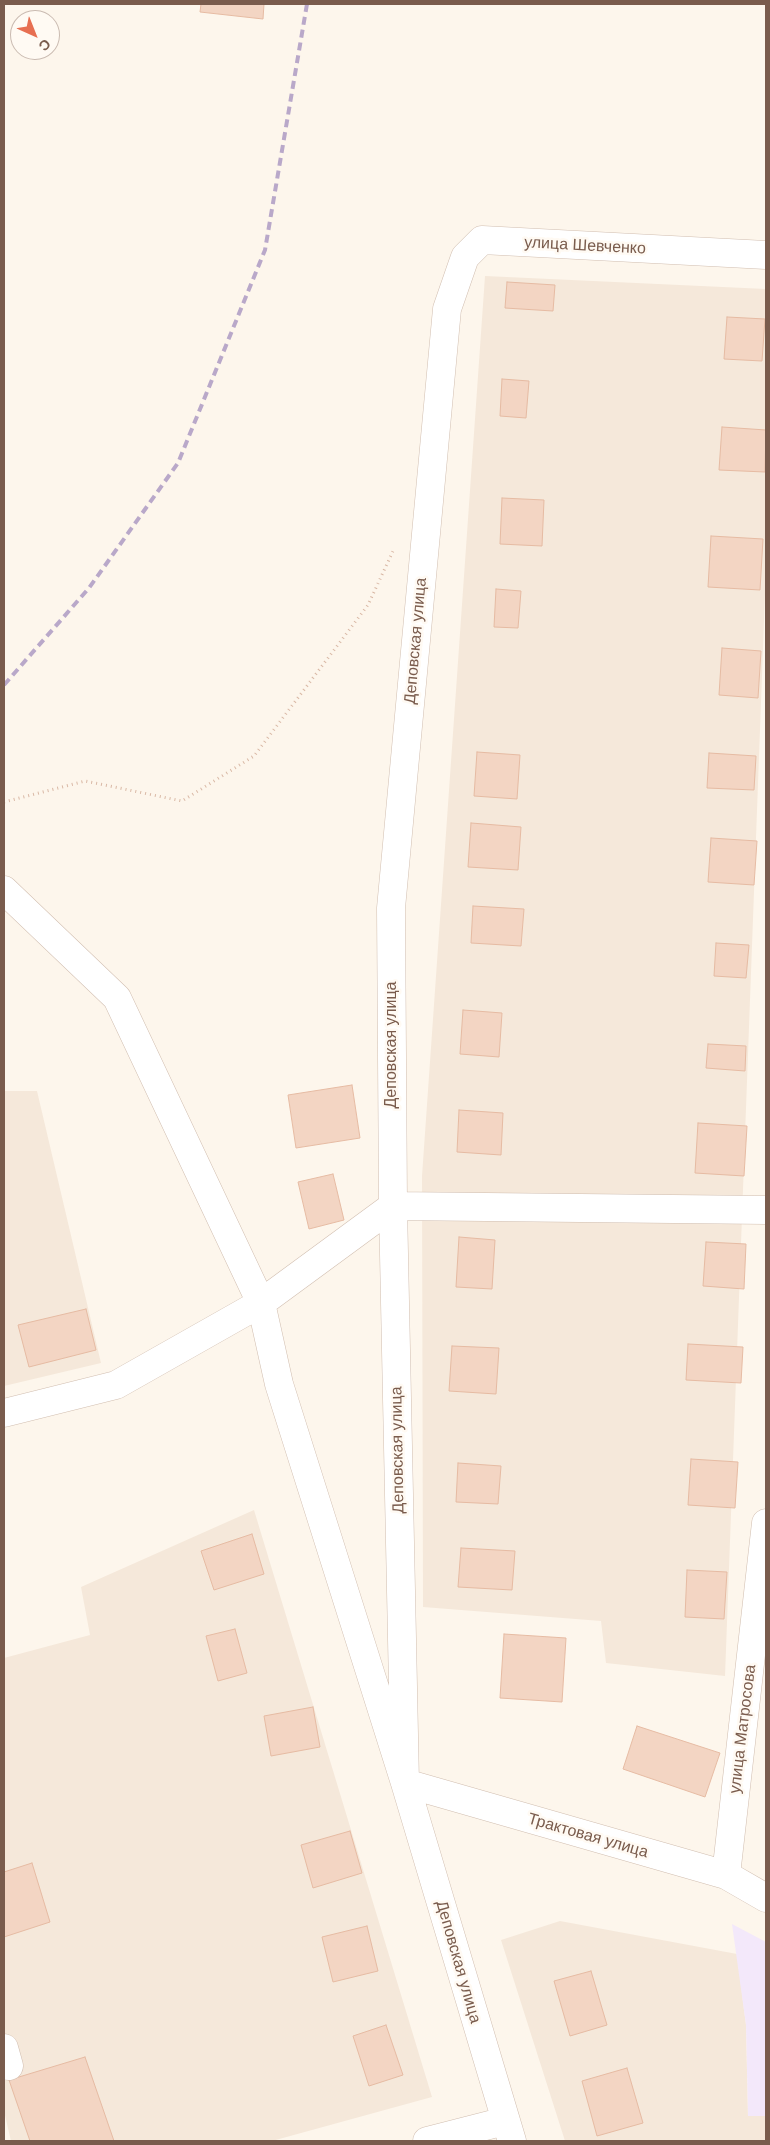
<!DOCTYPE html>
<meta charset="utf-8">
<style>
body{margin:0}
#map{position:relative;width:770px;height:2145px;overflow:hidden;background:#fdf6ec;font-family:Helvetica,sans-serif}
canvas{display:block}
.frame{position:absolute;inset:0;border:5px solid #7a5c4d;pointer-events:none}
.north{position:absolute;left:10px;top:10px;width:50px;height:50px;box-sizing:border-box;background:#fffaf3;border:1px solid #cabbb1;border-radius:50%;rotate:136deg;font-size:14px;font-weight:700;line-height:20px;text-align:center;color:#7a5c4d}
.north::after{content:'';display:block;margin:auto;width:18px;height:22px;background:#e76f51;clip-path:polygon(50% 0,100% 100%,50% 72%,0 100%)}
</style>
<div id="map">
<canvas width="770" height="2145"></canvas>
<div class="frame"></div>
<div class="north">С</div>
</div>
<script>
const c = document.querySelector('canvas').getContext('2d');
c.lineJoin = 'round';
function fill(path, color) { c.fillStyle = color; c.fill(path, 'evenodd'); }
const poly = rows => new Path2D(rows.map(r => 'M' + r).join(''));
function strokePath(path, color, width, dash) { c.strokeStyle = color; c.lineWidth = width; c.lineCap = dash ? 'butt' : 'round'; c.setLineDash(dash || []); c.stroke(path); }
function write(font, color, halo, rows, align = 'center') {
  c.font = font + ' Helvetica,sans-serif'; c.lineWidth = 5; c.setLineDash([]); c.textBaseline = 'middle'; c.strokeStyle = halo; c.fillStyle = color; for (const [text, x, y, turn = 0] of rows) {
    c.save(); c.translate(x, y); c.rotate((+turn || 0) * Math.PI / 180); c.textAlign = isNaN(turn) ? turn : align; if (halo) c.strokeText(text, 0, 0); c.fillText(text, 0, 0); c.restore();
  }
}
const residential = poly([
 [485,276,766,289,766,567,725,1676,606,1663,601,1621,423,1607,422,1176],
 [4,1091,37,1091,101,1363,4,1386],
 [254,1510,432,2097,272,2141,11,2141,4,2111,4,1658,90,1635,81,1587],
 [560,1921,737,1954,746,2025,748,2116,766,2116,766,2141,565,2141,501,1940]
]);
const education = poly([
 [732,1924,766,1942,766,2116,748,2116,746,2025]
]);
const building = poly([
 [201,4,264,4,263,19,200,12,201,4],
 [507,282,555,285,553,311,505,308,507,282],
 [727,317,765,319,762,361,724,359,727,317],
 [502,379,529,381,526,418,500,416,502,379],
 [722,427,766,430,765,472,719,470,722,427],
 [502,498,544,500,542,546,500,544,502,498],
 [711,536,763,539,760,590,708,587,711,536],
 [496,589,521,591,518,628,494,627,496,589],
 [722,648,761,651,758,698,719,695,722,648],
 [477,752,520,755,517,799,474,796,477,752],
 [709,753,756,756,754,790,707,788,709,753],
 [471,823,521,827,518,870,468,867,471,823],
 [711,838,757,841,754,885,708,882,711,838],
 [473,906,524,909,521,946,471,943,473,906],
 [716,943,749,945,746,978,714,976,716,943],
 [463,1010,502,1013,499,1057,460,1054,463,1010],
 [708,1044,746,1046,745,1071,706,1068,708,1044],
 [352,1085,360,1138,296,1148,288,1095,352,1085],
 [459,1110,503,1113,501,1155,457,1152,459,1110],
 [698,1123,747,1126,744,1176,695,1173,698,1123],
 [333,1174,344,1220,309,1229,298,1182,333,1174],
 [459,1237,495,1240,492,1289,456,1287,459,1237],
 [706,1242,746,1244,744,1289,703,1286,706,1242],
 [86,1309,96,1350,29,1367,18,1325,86,1309],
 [688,1344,743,1347,741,1383,686,1380,688,1344],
 [452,1346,499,1348,496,1394,449,1391,452,1346],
 [691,1459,738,1462,735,1508,688,1505,691,1459],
 [458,1463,501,1466,498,1504,456,1502,458,1463],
 [252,1534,264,1574,214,1590,201,1551,252,1534],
 [461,1548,515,1551,512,1590,458,1587,461,1548],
 [687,1570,727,1572,724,1619,685,1617,687,1570],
 [235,1629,247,1673,218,1681,206,1636,235,1629],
 [504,1634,566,1638,562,1702,500,1698,504,1634],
 [313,1707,320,1747,271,1756,264,1716,313,1707],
 [637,1726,720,1753,705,1797,623,1769,637,1726],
 [350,1831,362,1873,313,1888,301,1845,350,1831],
 [32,1863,50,1922,4,1937,4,1872,32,1863],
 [367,1926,378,1971,333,1982,322,1937,367,1926],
 [591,1971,607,2025,570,2036,554,1981,591,1971],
 [386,2025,403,2075,369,2086,353,2036,386,2025],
 [85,2057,114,2141,30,2141,9,2080,85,2057],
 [627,2068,643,2123,597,2136,582,2081,627,2068]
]);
const path = poly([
 [4,802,85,781,182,801,254,756,368,605,393,551]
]);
const minor = poly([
 [4,890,117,998,261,1303,279,1384,405,1783,512,2141],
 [4,1413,116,1385,261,1303,393,1206,766,1210],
 [405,1783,393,1206,391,908,447,309,465,257,482,240,766,255],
 [405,1783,726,1875,766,1898],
 [726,1875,766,1523],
 [4,2048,9,2066],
 [427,2141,505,2121]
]);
const rail = poly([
 [4,685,89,588,178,463,265,250,307,4]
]);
const streetNames = [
 ["улица Шевченко",585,246,3],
 ["Деповская улица",416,641,-85],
 ["Деповская улица",392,1045,-90],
 ["Деповская улица",398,1450,-91],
 ["улица Матросова",743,1729,-83],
 ["Трактовая улица",588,1836,16],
 ["Деповская улица",458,1962,74]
];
fill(residential, '#f5e8da');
fill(education, '#f3e8fa');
fill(building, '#f3d5c3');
strokePath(building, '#e6bba3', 1);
strokePath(minor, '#d1beb0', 29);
strokePath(path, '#d9b8a5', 3, [1, 4]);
strokePath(minor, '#fff', 28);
strokePath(rail, '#b9a8c9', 4, [8, 5]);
write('16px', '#7a5c4d', '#fffaf3', streetNames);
</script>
